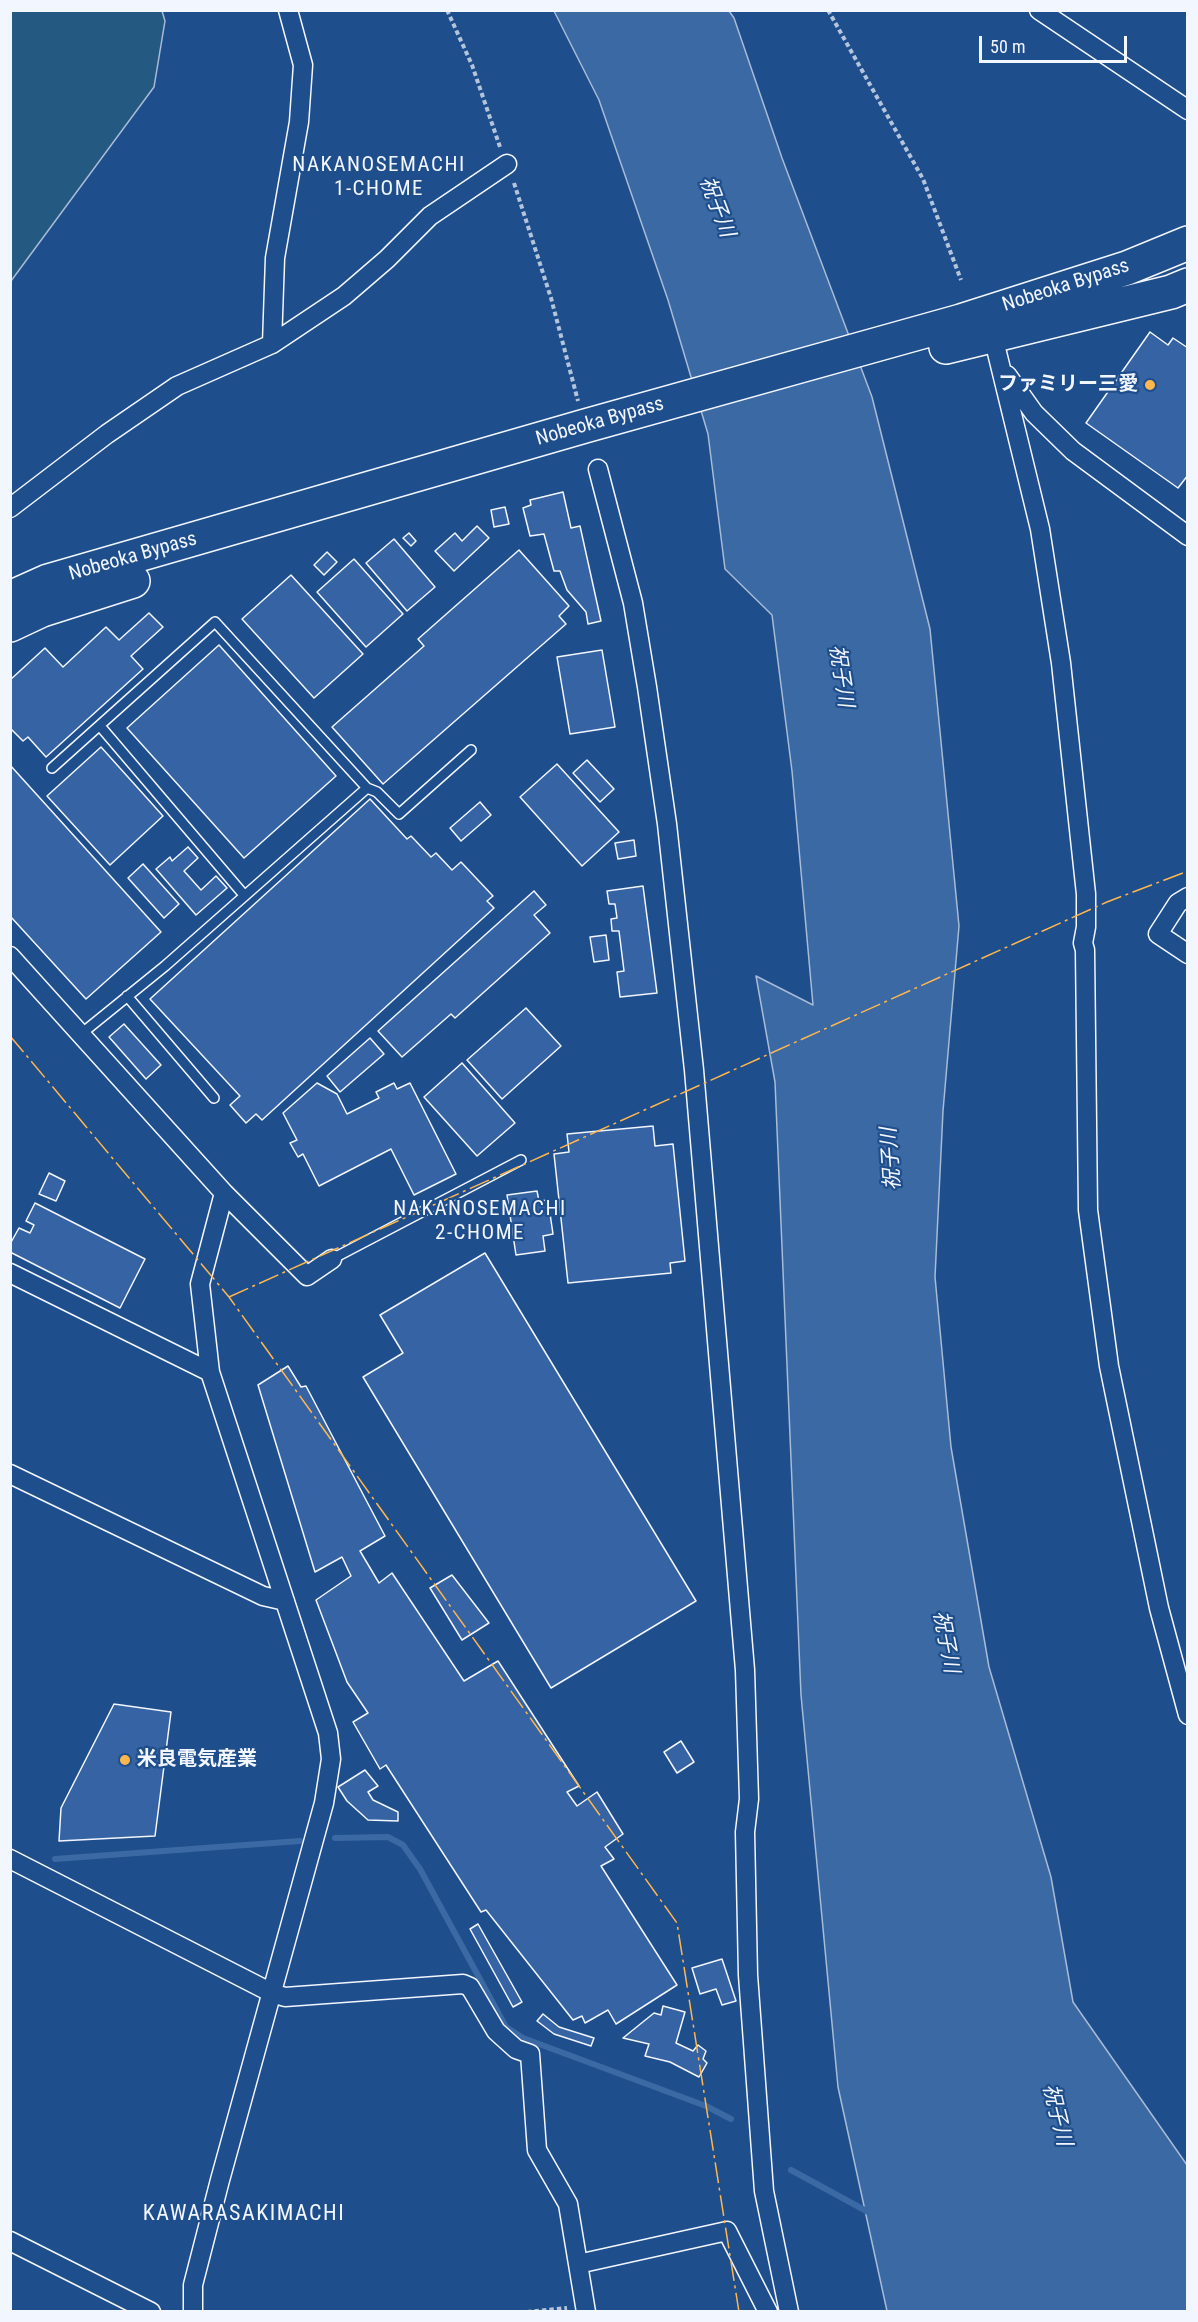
<!DOCTYPE html>
<meta charset="utf-8">
<style>
body{margin:0}
#map{position:relative;width:1198px;height:2322px;overflow:hidden;background:#1f4e8c;font-family:"Roboto Condensed",sans-serif}
canvas{display:block}
.frame{position:absolute;inset:0;border:12px solid #f2f6ff;pointer-events:none}
.scale{position:absolute;left:979px;top:36px;width:148px;height:27px;box-sizing:border-box;border:3px solid #f2f6ff;border-top:0;padding-left:8px;font-size:18px;line-height:21px;white-space:nowrap;color:#f2f6ff;-webkit-text-stroke:4px #1f4e8c;paint-order:stroke}
</style>
<div id="map">
<canvas width="1198" height="2322"></canvas>
<div class="frame"></div>
<div class="scale">50 m</div>
</div>
<script>
const c = document.querySelector('canvas').getContext('2d');
c.lineJoin = 'round';
function fill(path, color) { c.fillStyle = color; c.fill(path, 'evenodd'); }
const poly = rows => new Path2D(rows.map(r => 'M' + r).join(''));
function strokePath(path, color, width, dash) { c.strokeStyle = color; c.lineWidth = width; c.lineCap = dash ? 'butt' : 'round'; c.setLineDash(dash || []); c.stroke(path); }
function write(font, color, halo, rows, align = 'center') {
  c.font = font + ' "Roboto Condensed","Noto Sans JP",sans-serif'; c.lineWidth = 4.5; c.setLineDash([]); c.textBaseline = 'middle'; c.strokeStyle = halo; c.fillStyle = color; for (const [text, x, y, turn = 0] of rows) {
    c.save(); c.translate(x, y); c.rotate((+turn || 0) * Math.PI / 180); c.textAlign = isNaN(turn) ? turn : align; if (halo) c.strokeText(text, 0, 0); c.fillText(text, 0, 0); c.restore();
  }
}
const green = poly([
 [11,10,162,11,165,21,154,87,11,281,11,10]
]);
const water = poly([
 [554,11,729,11,734,18,782,158,872,397,930,629,959,926,943,1111,935,1277,951,1447,989,1667,1051,1877,1073,2002,1187,2165,1187,2311,887,2311,838,2087,801,1695,775,1082,756,976,813,1005,792,771,772,615,725,569,708,434,668,300,599,100,554,11]
]);
const stream = poly([
 [335,1838,388,1837,403,1845,420,1869,506,2027,523,2038,706,2106,731,2119],
 [55,1859,300,1841],
 [791,2170,870,2213]
]);
const building = poly([
 [1150,332,1168,345,1173,338,1188,348,1188,475,1178,488,1086,423,1150,332],
 [563,492,571,528,580,526,601,621,588,624,586,612,567,590,560,571,554,571,544,534,530,536,523,508,531,505,530,500,563,492],
 [505,507,509,524,494,527,491,510,505,507],
 [477,526,489,538,454,571,435,551,455,533,462,541,477,526],
 [409,533,416,541,411,546,403,538,409,533],
 [394,539,435,587,407,611,366,563,394,539],
 [519,550,569,606,559,616,566,624,383,784,332,727,424,646,418,639,519,550],
 [327,552,337,562,324,575,314,565,327,552],
 [354,559,403,614,366,647,317,592,354,559],
 [291,575,363,654,314,698,242,619,291,575],
 [149,613,163,627,131,656,143,669,46,757,28,737,23,741,10,728,10,680,45,648,63,667,106,627,119,640,149,613],
 [219,645,336,776,244,858,127,728,219,645],
 [602,650,615,727,570,734,557,657,602,650],
 [101,747,163,816,110,865,47,796,101,747],
 [587,760,614,789,600,802,573,773,587,760],
 [557,764,619,832,582,866,520,797,557,764],
 [10,765,161,932,86,999,10,916,10,765],
 [370,799,407,839,411,836,431,857,436,853,452,870,461,862,493,896,487,901,494,908,262,1120,256,1114,246,1123,230,1105,240,1096,150,999,370,799],
 [480,802,491,815,461,841,450,828,480,802],
 [634,840,636,856,618,859,615,843,634,840],
 [188,847,198,858,184,871,201,890,216,876,227,888,196,915,156,869,170,857,172,861,188,847],
 [143,864,179,904,164,918,128,878,143,864],
 [643,886,657,993,620,997,617,972,624,971,619,931,612,931,611,919,617,918,615,904,609,904,607,891,643,886],
 [534,891,546,905,534,915,550,933,455,1018,451,1014,402,1057,378,1031,534,891],
 [606,935,609,960,594,962,590,937,606,935],
 [526,1008,561,1046,502,1099,467,1060,526,1008],
 [124,1024,161,1065,146,1079,109,1037,124,1024],
 [370,1038,384,1054,340,1092,327,1076,370,1038],
 [462,1063,515,1123,477,1156,424,1097,462,1063],
 [317,1083,337,1094,347,1114,379,1098,376,1092,394,1083,397,1089,410,1083,456,1174,414,1195,391,1149,319,1186,303,1154,298,1157,290,1143,297,1140,283,1113,317,1083],
 [653,1126,655,1146,673,1144,685,1261,670,1263,671,1273,568,1283,554,1154,569,1152,567,1134,653,1126],
 [49,1173,65,1181,56,1201,39,1194,49,1173],
 [537,1191,539,1201,548,1200,553,1234,543,1236,545,1251,516,1255,507,1195,537,1191],
 [35,1203,145,1259,120,1308,10,1252,10,1244,19,1228,30,1233,34,1225,26,1221,35,1203],
 [485,1253,696,1601,551,1688,363,1377,403,1353,380,1315,485,1253],
 [288,1366,301,1387,306,1386,385,1536,360,1551,379,1583,392,1573,464,1681,498,1661,579,1786,567,1792,577,1806,597,1792,623,1834,605,1847,614,1859,601,1866,677,1985,616,2024,608,2010,585,2023,582,2016,573,2020,486,1910,481,1912,386,1765,380,1769,353,1722,368,1713,347,1682,316,1600,351,1576,342,1557,315,1572,258,1385,288,1366],
 [452,1575,489,1623,462,1640,430,1588,452,1575],
 [114,1704,171,1712,155,1836,59,1841,61,1808,114,1704],
 [681,1741,694,1762,677,1773,664,1752,681,1741],
 [365,1770,378,1786,368,1792,373,1800,398,1812,398,1821,368,1820,347,1801,338,1787,365,1770],
 [478,1924,522,2002,513,2007,470,1929,478,1924],
 [722,1959,736,2001,722,2005,716,1989,700,1994,692,1968,722,1959],
 [663,2006,685,2012,676,2043,693,2051,698,2045,706,2051,703,2059,707,2063,699,2077,670,2062,645,2056,649,2044,623,2038,654,2013,661,2015,663,2006],
 [543,2014,559,2027,594,2038,591,2046,554,2034,537,2021,543,2014]
]);
const path = poly([
 [447,10,472,65,500,147],
 [828,10,923,179,961,280],
 [514,183,551,298,578,401],
 [527,2312,567,2308]
]);
const lane = poly([
 [100,726,244,895],
 [52,768,215,622,367,788,165,966,81,1034],
 [367,788,377,792,399,814,471,750],
 [127,996,214,1098],
 [332,1259,521,1160]
]);
const street = poly([
 [1039,10,1188,110],
 [991,328,1040,529,1061,663,1086,894,1086,927,1083,943,1085,950,1088,1210,1109,1366,1159,1608,1188,1715],
 [272,344,275,258,299,122,303,65,288,10],
 [1007,375,1034,413,1073,451,1188,536],
 [598,469,633,603,647,687,667,824,694,1070,745,1670,749,1799,745,1832,748,1975,764,2191,789,2312],
 [10,508,107,434,177,386,272,344,344,296,387,259,430,216,507,164],
 [1188,897,1178,903,1158,934,1188,954],
 [10,956,224,1193,200,1284,210,1372,328,1733,331,1759,324,1803,220,2180,193,2285,193,2312],
 [224,1193,307,1276,332,1259],
 [10,1273,210,1372],
 [10,1474,263,1596,285,1601],
 [10,1859,272,1993,285,1997,463,1984,470,1987,496,2031,516,2049,530,2054,537,2150,568,2204,586,2312],
 [10,2241,151,2312],
 [578,2264,727,2231,768,2312]
]);
const highway = poly([
 [946,347,1171,292,1188,285],
 [10,598,48,581,585,426,961,321,1127,268,1188,243],
 [10,625,42,610,133,581]
]);
const power = poly([
 [10,1036,229,1297,677,1923,739,2312],
 [229,1297,1107,902,1188,871]
]);
const markers = [
 [1150,385,6,"#ffb74d"],
 [125,1760,6,"#ffb74d"]
];
const streetNames = [
 ["Nobeoka Bypass",1066,286,-18],
 ["Nobeoka Bypass",600,422,-16],
 ["Nobeoka Bypass",133,557,-16]
];
const poiNames = [
 ["ファミリー三愛",1138,385],
 ["米良電気産業",137,1760,"left"]
];
const neighbourhoodNames = [
 ["NAKANOSEMACHI",379,166],
 ["1-CHOME",379,190],
 ["NAKANOSEMACHI",480,1210],
 ["2-CHOME",480,1234]
];
const waterNames = [
 ["祝子川",716,207,69],
 ["祝子川",840,676,81],
 ["祝子川",892,1159,-94],
 ["祝子川",945,1642,79],
 ["祝子川",1056,2115,76]
];
const quarterNames = [
 ["KAWARASAKIMACHI",244,2214]
];
fill(green, '#245a82');
strokePath(green, '#a8bbd7', 1.5);
fill(water, '#3b69a3');
strokePath(water, '#a8bbd7', 1.5);
strokePath(stream, '#3b69a3', 6);
fill(building, '#3563a3');
strokePath(building, '#f2f6ff', 1.5);
strokePath(lane, '#f2f6ff', 12);
strokePath(street, '#f2f6ff', 21);
strokePath(highway, '#f2f6ff', 36);
strokePath(path, '#b3c4dc', 4, [4.5, 3]);
strokePath(lane, '#1f4e8c', 9);
strokePath(street, '#1f4e8c', 18);
strokePath(highway, '#1f4e8c', 33);
strokePath(power, '#ffb74d', 1.5, [21, 4.5, 3, 4.5]);
for (const [x, y, r, color] of markers) { const dot = new Path2D(); dot.arc(x, y, r, 0, 2 * Math.PI); c.fillStyle = color; c.fill(dot); strokePath(dot, '#1f4e8c', 2); }
write('20px', '#f2f6ff', '#1f4e8c', streetNames);
write('bold 20px', '#f2f6ff', '#1f4e8c', poiNames, 'right');
c.letterSpacing = '1.5px';
write('21px', '#f2f6ff', '#1f4e8c', neighbourhoodNames);
c.letterSpacing = '0px';
write('italic 21px', '#f2f6ff', '#1f4e8c', waterNames);
c.letterSpacing = '1.5px';
write('22px', '#f2f6ff', '#1f4e8c', quarterNames);
c.letterSpacing = '0px';
</script>
